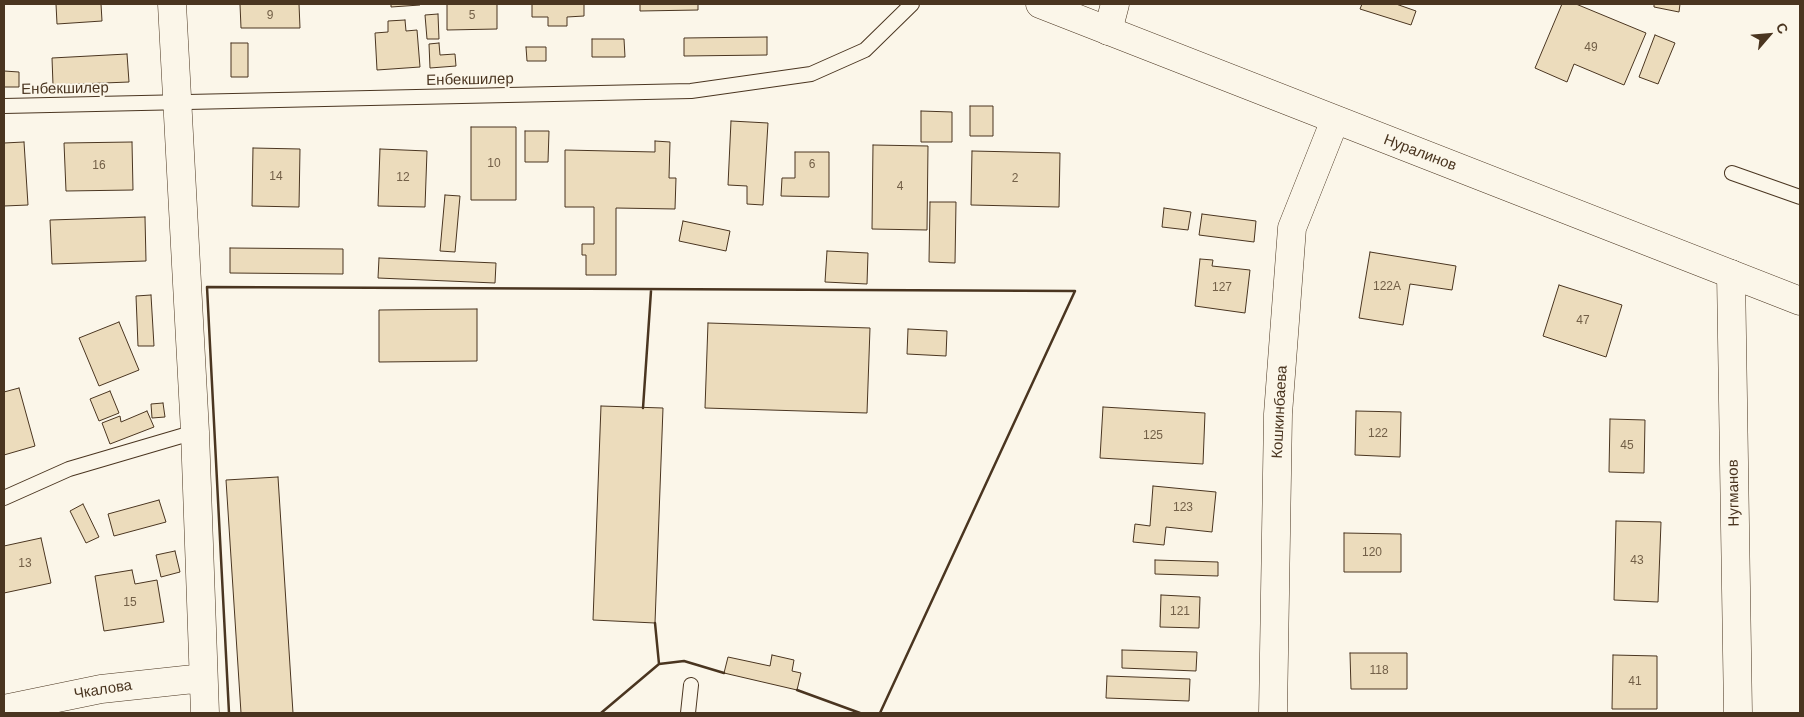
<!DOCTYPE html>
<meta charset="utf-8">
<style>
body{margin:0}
#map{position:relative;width:1804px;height:717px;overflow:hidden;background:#fbf6e9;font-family:Helvetica,sans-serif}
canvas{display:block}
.frame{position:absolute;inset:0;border:5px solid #4a3520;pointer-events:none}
.north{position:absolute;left:1744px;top:10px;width:50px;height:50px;-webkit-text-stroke:4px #fbf6e9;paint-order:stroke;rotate:63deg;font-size:14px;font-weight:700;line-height:20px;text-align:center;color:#4a3520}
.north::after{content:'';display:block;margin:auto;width:18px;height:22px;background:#4a3520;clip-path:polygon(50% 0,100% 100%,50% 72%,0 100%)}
</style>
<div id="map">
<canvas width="1804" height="717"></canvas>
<div class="frame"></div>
<div class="north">С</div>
</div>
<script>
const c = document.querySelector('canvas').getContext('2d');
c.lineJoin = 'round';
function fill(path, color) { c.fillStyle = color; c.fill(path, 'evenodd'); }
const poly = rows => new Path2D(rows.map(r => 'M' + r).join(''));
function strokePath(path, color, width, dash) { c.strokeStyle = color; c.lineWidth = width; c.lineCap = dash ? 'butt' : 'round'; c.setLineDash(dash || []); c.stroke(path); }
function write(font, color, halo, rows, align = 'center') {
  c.font = font + ' Helvetica,sans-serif'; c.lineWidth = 4; c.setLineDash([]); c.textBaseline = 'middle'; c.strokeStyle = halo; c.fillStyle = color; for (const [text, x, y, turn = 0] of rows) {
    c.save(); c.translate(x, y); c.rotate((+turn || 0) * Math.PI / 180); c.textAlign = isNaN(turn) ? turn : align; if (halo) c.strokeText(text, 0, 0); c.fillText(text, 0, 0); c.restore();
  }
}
const building = poly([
 [56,4,101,4,102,21,57,24,56,4],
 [240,4,299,4,300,28,241,28,240,4],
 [391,4,420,4,420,5,391,7,391,4],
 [447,4,497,4,497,29,447,30,447,4],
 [532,4,584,4,584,16,567,17,567,26,548,26,548,17,532,17,532,4],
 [640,4,698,4,698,10,640,11,640,4],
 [1362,4,1396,4,1416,11,1411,25,1360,9,1362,4],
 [1562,4,1576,4,1646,33,1624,85,1574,64,1567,82,1535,68,1562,4],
 [1654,4,1680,4,1679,12,1654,7,1654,4],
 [438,14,439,39,427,39,425,15,438,14],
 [405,20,406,31,417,30,420,67,377,70,375,33,388,32,388,21,405,20],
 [1655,35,1675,43,1658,84,1639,77,1655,35],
 [767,37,767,55,684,56,684,38,767,37],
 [592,39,624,39,625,57,592,57,592,39],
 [231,43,248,43,248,77,231,77,231,43],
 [439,43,440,55,455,54,456,66,430,68,429,44,439,43],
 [526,47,546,47,546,61,527,61,526,47],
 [127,54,129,82,53,85,52,58,127,54],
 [4,71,19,72,19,87,4,87,4,71],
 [970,106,993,106,993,136,970,136,970,106],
 [921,111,952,112,952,142,921,142,921,111],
 [731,121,768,123,763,205,747,204,747,186,728,185,731,121],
 [471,127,516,127,516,200,471,200,471,127],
 [525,131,549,131,548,162,525,162,525,131],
 [655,141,670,142,669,178,676,178,675,209,616,208,616,275,586,275,586,255,582,255,582,244,594,244,594,207,565,207,565,150,655,152,655,141],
 [24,142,28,205,4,206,4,143,24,142],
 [132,142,133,190,66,191,64,143,132,142],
 [873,145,928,146,927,230,872,229,873,145],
 [253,148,300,149,299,207,252,206,253,148],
 [380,149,427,151,425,207,378,206,380,149],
 [972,151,1060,153,1059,207,971,205,972,151],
 [795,152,829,152,829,197,781,196,782,178,795,178,795,152],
 [445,195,460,196,455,252,440,251,445,195],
 [930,202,956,202,955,263,929,262,930,202],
 [1164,208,1191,212,1188,230,1162,227,1164,208],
 [1202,214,1256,221,1254,242,1199,235,1202,214],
 [145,217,146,261,52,264,50,220,145,217],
 [683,221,730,231,726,251,679,241,683,221],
 [230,248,343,249,343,274,230,273,230,248],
 [827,251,868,253,867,284,825,282,827,251],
 [1370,252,1456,266,1452,290,1410,284,1403,325,1359,318,1370,252],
 [379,258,496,263,495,283,378,278,379,258],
 [1200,259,1213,260,1212,266,1250,270,1245,313,1195,306,1200,259],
 [1559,285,1622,305,1606,357,1543,336,1559,285],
 [151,295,154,346,138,346,136,296,151,295],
 [477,309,477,361,379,362,379,310,477,309],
 [119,322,139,370,99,386,79,338,119,322],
 [708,323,870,328,867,413,705,408,708,323],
 [908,329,947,331,946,356,907,354,908,329],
 [19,388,35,446,4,455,4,392,19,388],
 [110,391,119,413,99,421,90,399,110,391],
 [163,403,165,417,152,418,151,404,163,403],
 [601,406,663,408,655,623,593,620,601,406],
 [1103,407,1205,413,1203,464,1100,458,1103,407],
 [147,411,154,427,110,444,102,423,120,416,121,422,147,411],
 [1356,411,1401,412,1400,457,1355,455,1356,411],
 [1610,419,1645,420,1644,473,1609,472,1610,419],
 [278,477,293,713,241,713,226,480,278,477],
 [1153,486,1216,492,1212,532,1166,527,1164,545,1133,542,1135,524,1150,526,1153,486],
 [159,500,166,522,114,536,108,514,159,500],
 [83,504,99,537,86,543,70,511,83,504],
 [1616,521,1661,522,1658,602,1614,600,1616,521],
 [1344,533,1401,534,1401,572,1344,572,1344,533],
 [41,538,51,583,4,593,4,546,41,538],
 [175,551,180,572,161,577,156,555,175,551],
 [1155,560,1218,562,1218,576,1155,574,1155,560],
 [132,570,135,584,157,580,164,622,104,631,95,576,132,570],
 [1161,595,1200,597,1199,628,1160,627,1161,595],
 [1122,650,1197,652,1196,671,1122,668,1122,650],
 [1350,653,1407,653,1407,689,1351,689,1350,653],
 [772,655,794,660,792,671,801,673,797,690,724,673,728,657,770,666,772,655],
 [1613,655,1657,656,1657,709,1612,709,1613,655],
 [1107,676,1190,679,1189,701,1106,698,1107,676]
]);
const lane = poly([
 [4,106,691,91,811,74,865,50,912,4],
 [1732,173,1800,197],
 [4,498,69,469,195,432],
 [688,713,691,685]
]);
const street = poly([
 [172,4,195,432,205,713],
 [1108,31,1115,4],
 [1731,274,1738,713],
 [4,709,101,689,203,678]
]);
const secondary = poly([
 [1040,4,1800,301],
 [1273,713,1278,414,1292,228,1335,120]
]);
const wall = poly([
 [643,408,651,291],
 [655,623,659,664],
 [797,690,860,713],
 [229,713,207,287,1075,291,880,713],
 [601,713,659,664,684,661,724,673]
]);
const numberNames = [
 ["9",270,16],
 ["5",472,16],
 ["49",1591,48],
 ["10",494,164],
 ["6",812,165],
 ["16",99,166],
 ["14",276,177],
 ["12",403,178],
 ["2",1015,179],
 ["4",900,187],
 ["122А",1387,287],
 ["127",1222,288],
 ["47",1583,321],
 ["122",1378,434],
 ["125",1153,436],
 ["45",1627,446],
 ["123",1183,508],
 ["120",1372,553],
 ["43",1637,561],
 ["13",25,564],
 ["15",130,603],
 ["121",1180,612],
 ["118",1379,671],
 ["41",1635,682]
];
const streetNames = [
 ["Енбекшилер",470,80,-1],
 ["Енбекшилер",65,89,-1],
 ["Нуралинов",1420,153,21],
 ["Кошкинбаева",1280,412,-87],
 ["Нугманов",1734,493,-91],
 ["Чкалова",103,690,-9]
];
fill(building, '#ecdcbc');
strokePath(building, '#4a3520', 1);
strokePath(lane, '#4a3520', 16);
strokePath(street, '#4a3520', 29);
strokePath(secondary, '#4a3520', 29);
strokePath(lane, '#fbf6e9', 14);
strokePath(street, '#fbf6e9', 28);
strokePath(secondary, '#fbf6e9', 28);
strokePath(wall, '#4a3520', 2.5);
write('12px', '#725f47', null, numberNames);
write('15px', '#4a3520', '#fbf6e9', streetNames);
</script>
